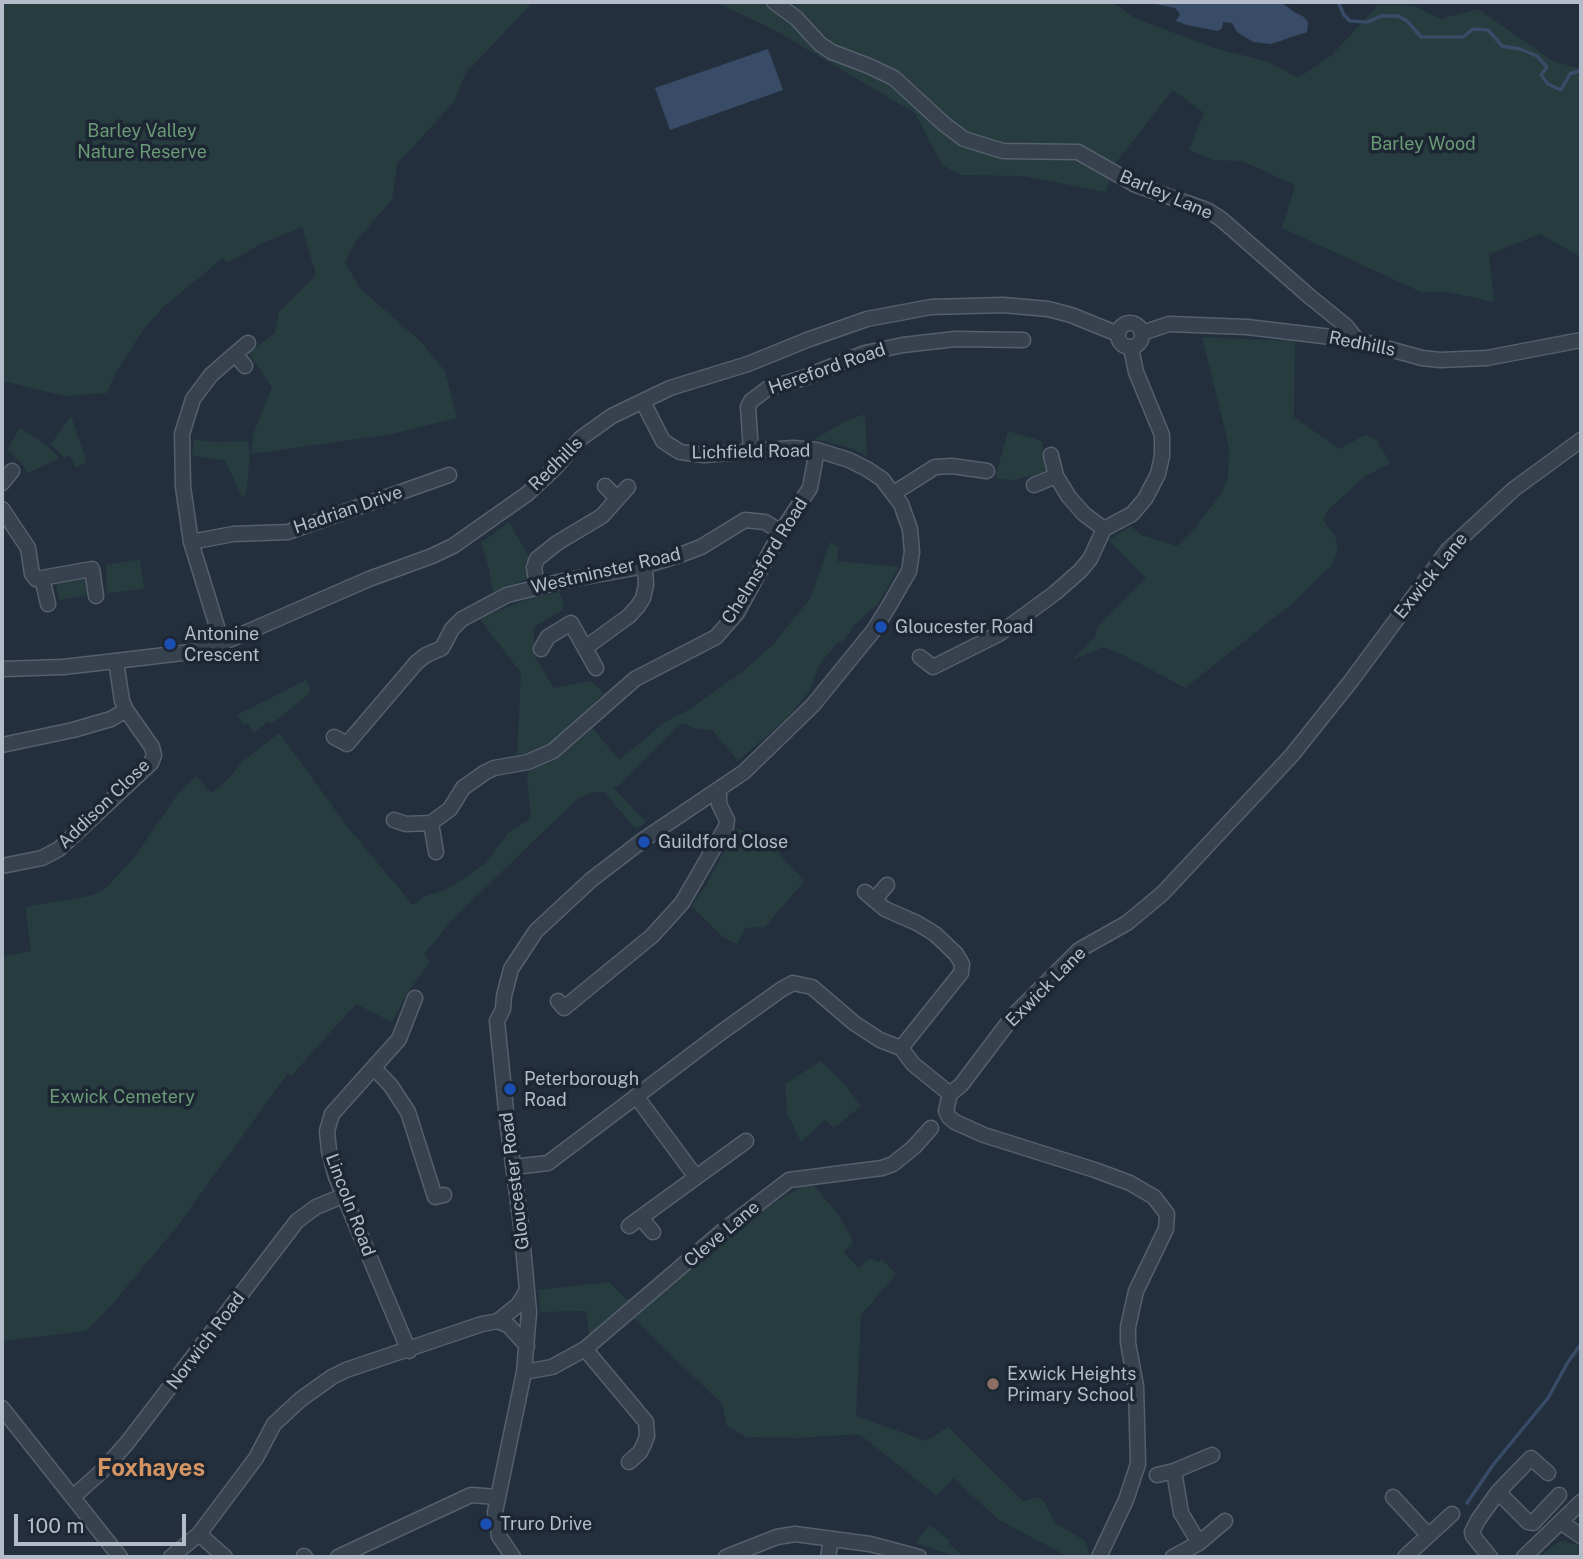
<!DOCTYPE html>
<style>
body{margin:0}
#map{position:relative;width:1583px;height:1559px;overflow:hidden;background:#242f3e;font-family:"Public Sans",sans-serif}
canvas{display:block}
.frame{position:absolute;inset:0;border:4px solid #b4bcc9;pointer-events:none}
.scale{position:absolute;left:14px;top:1514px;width:172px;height:32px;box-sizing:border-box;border:4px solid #b4bcc9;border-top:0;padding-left:9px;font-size:21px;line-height:24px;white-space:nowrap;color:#b4bcc9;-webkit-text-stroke:5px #1d2633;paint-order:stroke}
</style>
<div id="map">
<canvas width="1583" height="1559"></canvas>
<div class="frame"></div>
<div class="scale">100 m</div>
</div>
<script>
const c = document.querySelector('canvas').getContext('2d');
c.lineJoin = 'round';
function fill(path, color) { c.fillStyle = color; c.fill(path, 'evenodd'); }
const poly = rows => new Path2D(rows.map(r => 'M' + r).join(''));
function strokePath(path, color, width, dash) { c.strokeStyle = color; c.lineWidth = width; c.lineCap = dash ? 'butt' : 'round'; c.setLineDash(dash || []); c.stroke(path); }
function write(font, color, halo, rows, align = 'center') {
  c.font = font + ' "Public Sans",sans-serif'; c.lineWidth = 7; c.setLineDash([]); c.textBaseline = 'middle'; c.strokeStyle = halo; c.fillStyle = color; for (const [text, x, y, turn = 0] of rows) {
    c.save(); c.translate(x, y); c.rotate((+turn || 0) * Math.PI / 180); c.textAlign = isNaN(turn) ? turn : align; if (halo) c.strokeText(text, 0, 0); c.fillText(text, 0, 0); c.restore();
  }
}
const green = poly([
 [2,2,533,2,465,74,454,102,397,164,392,200,356,241,345,262,360,288,420,341,445,371,457,418,392,434,251,454,253,435,272,387,248,353,275,333,279,312,316,275,302,227,261,244,228,263,223,258,162,308,141,333,114,376,107,393,65,396,2,381],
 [716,2,1113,2,1133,17,1211,47,1269,62,1298,78,1332,55,1378,5,1414,6,1440,19,1478,9,1553,61,1581,69,1581,257,1540,234,1489,254,1494,302,1448,292,1421,292,1282,228,1295,185,1242,161,1214,160,1189,150,1204,113,1173,90,1114,165,1106,192,1023,176,961,175,942,165,915,113,776,31],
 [1202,337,1295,341,1294,417,1339,449,1365,435,1379,440,1377,443,1391,463,1364,477,1328,510,1323,520,1335,536,1338,548,1333,564,1294,602,1185,688,1122,654,1103,647,1072,660,1095,637,1098,626,1146,578,1109,540,1131,526,1141,535,1177,546,1196,527,1221,494,1228,478,1229,447],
 [865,414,867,456,851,448,815,439,846,421],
 [71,416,87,463,75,467,70,455,64,458,51,444],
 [20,428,46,445,60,458,28,473,23,465,7,450],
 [1008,431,1042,441,1048,472,1035,480,1030,476,1013,480,995,478],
 [194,439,214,442,248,441,250,455,246,495,242,497,225,460,192,456],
 [509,522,529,557,525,564,530,578,493,593,489,568,481,543],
 [830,542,839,547,837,561,899,567,878,604,855,624,844,640,836,644,819,665,809,692,785,720,738,761,712,730,697,729,682,723,618,786,613,787,646,822,636,829,604,792,591,792,575,801,452,920,424,954,431,961,410,989,392,1022,356,1004,291,1076,288,1073,176,1228,108,1309,86,1331,2,1341,2,957,31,951,25,907,93,895,106,888,133,859,178,794,196,776,211,793,229,778,242,762,279,733,350,830,413,905,423,897,448,889,486,863,509,832,531,818,527,776,529,771,557,759,593,728,619,760,664,723,690,709,743,671,773,645,811,597],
 [140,559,144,589,107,593,106,565],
 [84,574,87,595,59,600,56,582],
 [559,592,563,600,563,610,534,627,534,655,554,688,591,681,604,693,553,742,523,756,522,753,517,755,521,673,479,618,531,598],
 [306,680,310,689,309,694,271,724,268,721,254,733,248,723,244,725,237,715],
 [736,829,754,832,775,847,786,862,805,880,765,927,745,928,737,944,723,937,691,906,705,887],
 [821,1061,846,1086,861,1106,834,1128,825,1120,801,1142,787,1113,785,1084],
 [810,1181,838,1214,850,1235,853,1242,844,1252,858,1268,870,1259,879,1262,882,1259,896,1274,861,1315,856,1416,926,1441,948,1427,1023,1501,1039,1497,1045,1502,1054,1522,1085,1541,1090,1557,1069,1557,999,1520,953,1478,937,1496,859,1434,798,1438,746,1437,727,1426,722,1404,633,1318,756,1214],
 [609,1282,626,1299,641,1297,590,1340,586,1311,540,1312,538,1290],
 [930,1525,950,1541,949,1544,965,1557,958,1557,915,1543],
 [1564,1541,1581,1546,1581,1557,1540,1557,1558,1542]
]);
const water = poly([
 [1146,2,1281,2,1294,12,1304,17,1308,22,1307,32,1271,44,1253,42,1237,32,1232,23,1223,22,1222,28,1218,31,1187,25,1176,21,1180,14,1175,8],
 [768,49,783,90,670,130,655,88]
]);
const stream = poly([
 [1338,2,1344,15,1350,21,1368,22,1381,16,1398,16,1407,21,1421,37,1463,37,1473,29,1488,30,1502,46,1520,49,1537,56,1547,67,1541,75,1548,84,1561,90,1570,74,1581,70],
 [1467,1503,1493,1465,1548,1398,1568,1362,1581,1344]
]);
const minor = poly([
 [774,2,796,18,820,44,832,52,869,66,894,78,944,124,964,139,1003,151,1078,152,1136,185,1207,210,1221,219,1309,296,1346,326,1357,340],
 '1118 335a12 12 0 1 1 24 0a12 12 0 1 1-24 0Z',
 [1142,333,1169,324,1247,327,1357,340,1422,358,1440,360,1487,358,1581,340],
 [235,354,248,343],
 [751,451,748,407,751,401,767,389,803,378,865,353,903,345,955,339,1023,340],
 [1051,455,1056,476,1069,497,1084,514,1104,529,1132,514,1145,499,1158,474,1162,456,1162,435,1136,372,1131,348],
 [2,483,12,471],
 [1034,485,1056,476],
 [605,486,617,498],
 [894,493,935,467,952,466,987,471],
 [2,509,28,548,32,574,36,579,92,569,96,596],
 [191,542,233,534,288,532,449,475],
 [42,578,48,604],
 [537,587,534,567,537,559,557,543,602,516,628,487],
 [222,643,191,542,183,487,182,434,193,399,211,375,235,354,245,366],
 [585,648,629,616,638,606,643,598,646,585,645,566],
 [541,649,548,637,571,623,596,668],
 [920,657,933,667,999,634,1055,593,1080,571,1090,559,1104,529],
 [2,669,63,667,107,662,199,651,222,643,369,579,432,556,453,546,527,494,556,467,581,438,612,416,670,388,748,364,807,340,867,319,931,307,1003,305,1048,309,1071,315,1118,334],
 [334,737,347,744,417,662,426,655,442,648,452,629,462,619,507,595,563,581,645,566,680,555,701,547,745,520,765,522,781,532],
 [2,745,73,730,111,719,126,710],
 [394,820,406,824,431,823,450,809,463,788,484,773,494,768,528,762,553,751,635,679,716,637,737,613,781,532,810,488,817,450],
 [431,823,436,852],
 [2,866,42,858,59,849,151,763,154,755,152,747,126,710,122,701,116,661],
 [865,892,885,909,917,923,935,934,956,954,962,964,961,973,901,1048],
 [874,900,887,885],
 [558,1001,564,1008,652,936,682,903,726,827,727,820,719,804,719,791],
 [375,1069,391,1086,408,1112,435,1197,444,1195],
 [636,1096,696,1177],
 [514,1167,548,1163,719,1034,782,989,793,983,812,987,854,1023,880,1040,901,1048,913,1064,950,1094],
 [641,1218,653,1232],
 [629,1226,746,1141],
 [498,1321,509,1326,527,1346],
 [585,1349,646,1422,647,1436,644,1444,640,1452,629,1462],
 [409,1351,336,1177,329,1151,327,1131,332,1114,399,1039,415,998],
 [524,1372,552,1367,585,1349,725,1229,789,1180,882,1168,893,1164,914,1147,931,1128],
 [2,1408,120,1557],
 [1157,1475,1174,1471],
 [1498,1492,1528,1522,1533,1523,1559,1495],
 [73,1497,102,1471,127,1443,297,1221,316,1207,345,1195],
 [1393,1497,1428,1535],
 [1562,1523,1581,1536],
 [199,1534,225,1557],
 [1199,1543,1181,1513,1174,1471,1212,1455],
 [304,1556,305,1557],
 [171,1557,199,1534,256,1458,274,1424,301,1399,332,1377,346,1370,482,1324,498,1321,518,1305,527,1290],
 [338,1557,471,1495,497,1497],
 [513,1557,499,1536,495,1512,524,1372,529,1312,521,1225,507,1120,497,1021,503,1009,504,996,511,969,536,931,591,880,643,840,744,772,813,705,874,630,889,606,909,571,912,552,910,529,901,504,882,479,867,469,849,460,817,450,793,448,704,455,680,452,663,441,643,402],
 [726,1557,777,1537,795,1534,870,1544,919,1557],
 [828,1557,831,1540],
 [1099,1557,1126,1500,1138,1464,1136,1386,1128,1343,1128,1327,1136,1291,1166,1229,1167,1214,1154,1197,1130,1183,1095,1170,984,1135,955,1122,949,1117,946,1111,950,1094,961,1085,1014,1015,1079,950,1127,923,1163,893,1292,755,1351,681,1448,550,1514,489,1581,440],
 [1173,1557,1199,1543,1225,1521],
 [1405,1557,1452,1514],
 [1490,1557,1473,1536,1472,1532,1478,1520,1498,1492,1531,1458,1548,1473],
 [1524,1557,1581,1502]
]);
const markers = [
 [881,627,7,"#1a4fb4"],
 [170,644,7,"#1a4fb4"],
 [644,842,7,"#1a4fb4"],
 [510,1089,7,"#1a4fb4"],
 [993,1384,7,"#8d6e63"],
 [486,1524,7,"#1a4fb4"]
];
const parkNames = [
 ["Barley Valley",142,131],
 ["Nature Reserve",142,152],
 ["Barley Wood",1423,144],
 ["Exwick Cemetery",122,1097]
];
const streetNames = [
 ["Barley Lane",1166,195,23],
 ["Redhills",1362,344,11],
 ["Hereford Road",827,369,-19],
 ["Lichfield Road",751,452,-1],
 ["Redhills",556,464,-45],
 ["Hadrian Drive",348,510,-19],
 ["Chelmsford Road",765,561,-58],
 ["Westminster Road",606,571,-13],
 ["Exwick Lane",1431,576,-51],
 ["Addison Close",104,804,-44],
 ["Exwick Lane",1046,987,-45],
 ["Gloucester Road",515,1181,-97],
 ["Lincoln Road",350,1205,69],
 ["Cleve Lane",722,1234,-40],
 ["Norwich Road",206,1341,-53]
];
const poiNames = [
 ["Gloucester Road",895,627],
 ["Antonine",184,634],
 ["Crescent",184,655],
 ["Guildford Close",658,842],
 ["Peterborough",524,1079],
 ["Road",524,1100],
 ["Exwick Heights",1007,1374],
 ["Primary School",1007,1395],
 ["Truro Drive",500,1524]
];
const districtNames = [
 ["Foxhayes",151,1469]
];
fill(green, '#263c3f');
fill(water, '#394c67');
strokePath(stream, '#394c67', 3.5);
strokePath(minor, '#565f6c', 17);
strokePath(minor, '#38414e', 14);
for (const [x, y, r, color] of markers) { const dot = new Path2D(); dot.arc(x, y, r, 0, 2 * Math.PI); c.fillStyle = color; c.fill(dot); strokePath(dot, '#1d2633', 2.5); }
write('18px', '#6b9a76', '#1d2633', parkNames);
write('18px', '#b4bcc9', '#1d2633', streetNames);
write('18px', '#b4bcc9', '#1d2633', poiNames, 'left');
write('bold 24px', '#d59563', '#1d2633', districtNames);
</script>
